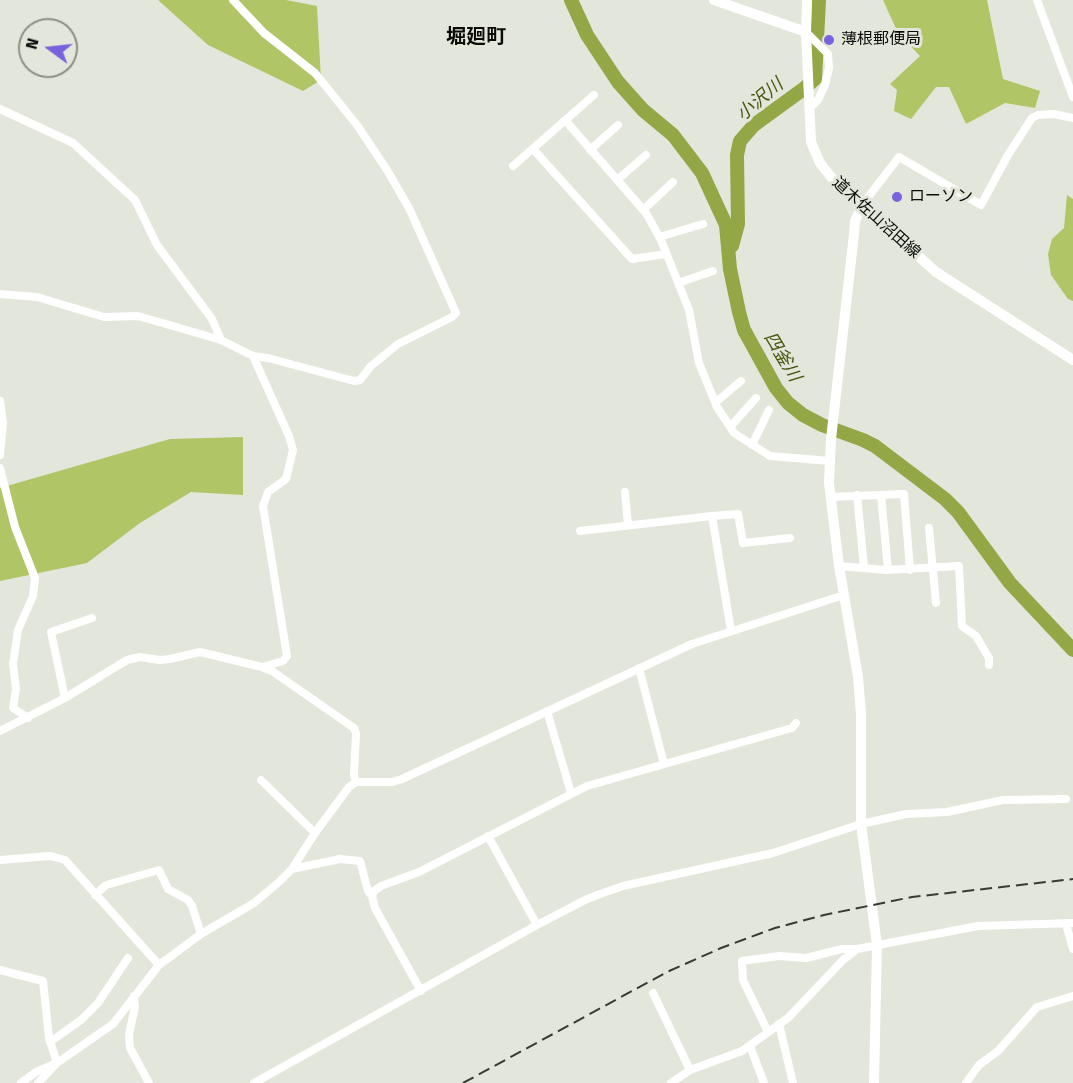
<!DOCTYPE html>
<meta charset="utf-8">
<style>
body{margin:0}
#map{position:relative;width:1073px;height:1083px;overflow:hidden;background:#e3e6da;font-family:"Fira Sans",sans-serif}
canvas{display:block}
.north{position:absolute;left:18px;top:18px;width:60px;height:60px;box-sizing:border-box;background:#e3e6da;border:2px solid #8d8f86;border-radius:50%;rotate:285deg;font-size:16px;font-weight:700;line-height:24px;text-align:center;color:#0b0c08}
.north::after{content:'';display:block;margin:auto;width:21px;height:27px;background:#7962dd;clip-path:polygon(50% 0,100% 100%,50% 72%,0 100%)}
</style>
<div id="map">
<canvas width="1073" height="1083"></canvas>
<div class="north">N</div>
</div>
<script>
const c = document.querySelector('canvas').getContext('2d');
c.lineJoin = 'round';
function fill(path, color) { c.fillStyle = color; c.fill(path, 'evenodd'); }
const poly = rows => new Path2D(rows.map(r => 'M' + r).join(''));
function strokePath(path, color, width, dash) { c.strokeStyle = color; c.lineWidth = width; c.lineCap = dash ? 'butt' : 'round'; c.setLineDash(dash || []); c.stroke(path); }
function write(font, color, halo, rows, align = 'center') {
  c.font = font + ' "Fira Sans","Noto Sans JP",sans-serif'; c.lineWidth = 6; c.setLineDash([]); c.textBaseline = 'middle'; c.strokeStyle = halo; c.fillStyle = color; for (const [text, x, y, turn = 0] of rows) {
    c.save(); c.translate(x, y); c.rotate((+turn || 0) * Math.PI / 180); c.textAlign = isNaN(turn) ? turn : align; if (halo) c.strokeText(text, 0, 0); c.fillText(text, 0, 0); c.restore();
  }
}
const green = poly([
 [158,0,286,0,317,6,321,80,303,91,208,45],
 [883,0,987,0,1003,79,1040,91,1035,108,1005,103,966,124,949,87,936,87,911,119,894,111,897,90,890,84,920,56,898,33],
 [1067,195,1073,199,1073,301,1068,299,1051,275,1048,254,1052,239,1064,228],
 [243,437,243,495,191,492,140,523,87,563,0,581,0,488,170,439]
]);
const river = poly([
 [571,0,587,35,618,82,643,110,673,135,702,173,726,225,730,269,739,312,744,330,776,388,788,403,803,415,822,425,863,440,875,446,945,499,958,512,1010,583,1073,650],
 [732,246,738,224,737,155,740,141,754,125,802,90,815,79,819,0]
]);
const street = poly([
 [1037,0,1073,97],
 [806,32,828,54,829,68,825,85,818,100,810,108],
 [0,109,73,143,135,200,157,245,212,319,221,340],
 [565,120,646,213,661,240,689,310,699,363,717,407,734,433,770,456,830,461],
 [533,149,632,259,666,254],
 [590,150,618,125],
 [513,166,594,95],
 [617,180,646,155],
 [862,205,899,157,981,205,1008,155,1032,118,1038,115,1054,114,1073,118],
 [643,210,673,182],
 [659,237,703,224],
 [678,283,713,271],
 [0,294,37,297,104,317,138,316,221,340,253,356,268,358,354,381,360,380,371,366,398,344,452,317,456,313,409,208,387,170,357,125,315,73,264,33,233,0],
 [253,356,289,436,293,450,286,479,268,492,263,506,287,656,283,661,262,667],
 [0,401,3,423,0,455],
 [716,402,741,381],
 [730,427,756,398],
 [752,445,769,410],
 [0,468,15,527,35,578,33,596,18,630,13,664,16,689,13,708,28,718],
 [625,492,628,525],
 [857,495,864,567],
 [881,495,888,570],
 [831,497,904,494,910,570],
 [712,516,738,514,743,543,790,538],
 [929,528,936,603],
 [580,531,712,516,731,631],
 [839,566,886,570,959,566,962,626,976,636,989,658,989,665],
 [639,668,664,764],
 [65,698,51,632,92,618],
 [547,711,571,793],
 [0,731,65,698,127,660,140,657,159,660,170,659,200,652,262,667,272,671,354,728,356,733,354,775,356,782],
 [261,780,315,833],
 [488,836,537,925],
 [0,860,50,856,65,860,159,965],
 [292,869,340,859,360,861,368,891,372,896],
 [95,895,106,885,159,870,168,889,188,900,192,906,201,934],
 [1066,924,1073,949],
 [0,970,43,981,49,1038,57,1063,36,1072,21,1083],
 [421,991,375,908,372,896,374,891,381,886,419,872,587,786,792,728,796,723],
 [653,993,690,1070],
 [134,996,135,1007,129,1034,130,1048,149,1083],
 [779,1024,793,1083],
 [768,1032,743,980,742,961,779,956,806,958,842,949,856,949],
 [50,1042,81,1020,98,1003,128,958],
 [750,1046,764,1083],
 [38,1083,57,1063,113,1024,159,965,201,934,254,903,279,882,292,869,315,833,349,787,356,782,392,782,402,779,692,644,844,595],
 [254,1083,537,925,585,900,600,894,623,886,773,853,861,824,906,814,947,812,1003,800,1066,799],
 [671,1083,690,1070,742,1051,788,1018,843,960,857,949,978,926,1073,923],
 [966,1083,979,1065,998,1051,1037,1007,1073,996]
]);
const secondary = poly([
 [714,0,806,32],
 [807,0,806,32,811,142,820,163,831,177,936,272,1073,360],
 [862,205,855,221,854,234,831,439,829,483,839,566,858,677,861,714,861,824,877,945,874,1083]
]);
const rail = poly([
 [463,1083,667,972,721,948,775,928,824,915,912,897,1073,879]
]);
const markers = [
 [829,40,6,"#7962dd"],
 [897,197,6,"#7962dd"]
];
const poiNames = [
 ["薄根郵便局",841,40],
 ["ローソン",909,197]
];
const streetNames = [
 ["道木佐山沼田線",876,218,42]
];
const waterNames = [
 ["小沢川",760,100,-40],
 ["四釜川",782,357,59]
];
const quarterNames = [
 ["堀廻町",476,37]
];
fill(green, '#b0c666');
strokePath(river, '#93a746', 14);
strokePath(street, '#fff', 8);
strokePath(secondary, '#fff', 10);
strokePath(rail, '#393a34', 2, [12, 6]);
for (const [x, y, r, color] of markers) { const dot = new Path2D(); dot.arc(x, y, r, 0, 2 * Math.PI); c.fillStyle = color; c.fill(dot); strokePath(dot, '#e3e6da', 2); }
write('16px', '#0b0c08', '#e3e6da', poiNames, 'left');
write('16px', '#0b0c08', '#e3e6da', streetNames);
write('italic 18px', '#49560f', '#e3e6da', waterNames);
write('bold 20px', '#0b0c08', '#e3e6da', quarterNames);
</script>
